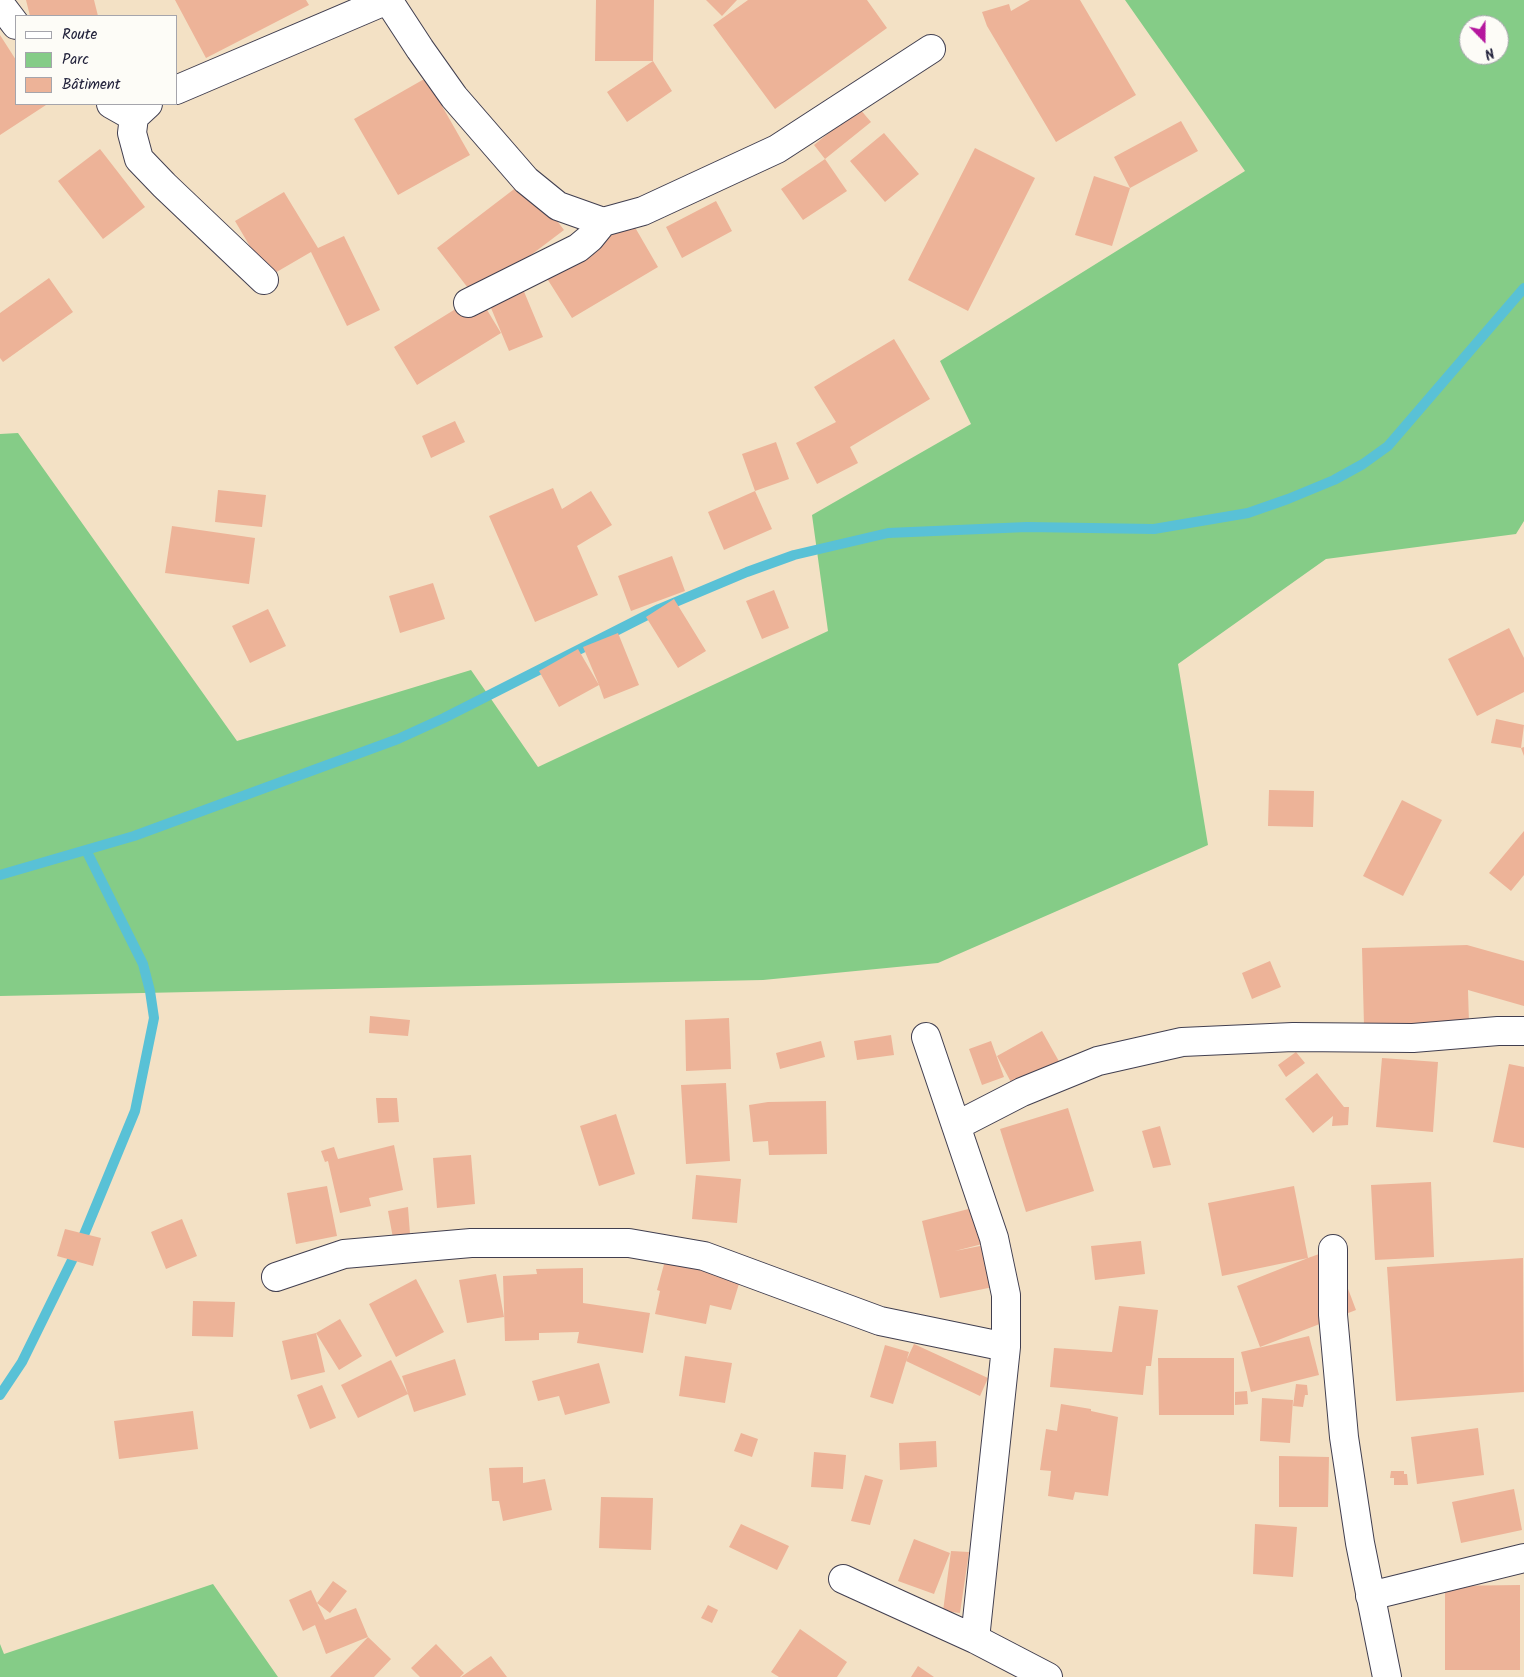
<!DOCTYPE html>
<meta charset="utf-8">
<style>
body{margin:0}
#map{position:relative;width:1524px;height:1677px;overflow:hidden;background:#f3e1c5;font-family:Kalam,sans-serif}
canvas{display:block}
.legend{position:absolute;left:15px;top:15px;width:162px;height:90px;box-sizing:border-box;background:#fdfcf7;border:1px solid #a5a5ac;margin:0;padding:6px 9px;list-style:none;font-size:15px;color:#22223b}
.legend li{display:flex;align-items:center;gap:10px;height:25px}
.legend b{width:25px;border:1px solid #a5a5ac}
.north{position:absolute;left:1459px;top:15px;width:50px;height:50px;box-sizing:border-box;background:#fdfcf7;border:1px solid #a5a5ac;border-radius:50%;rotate:158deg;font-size:14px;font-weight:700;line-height:20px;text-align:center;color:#22223b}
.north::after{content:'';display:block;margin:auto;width:18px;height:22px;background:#b5179e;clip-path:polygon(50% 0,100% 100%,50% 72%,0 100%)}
</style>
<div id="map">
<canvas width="1524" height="1677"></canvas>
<ul class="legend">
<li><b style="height:6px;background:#fff"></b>Route</li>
<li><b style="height:14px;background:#85cc87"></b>Parc</li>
<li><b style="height:14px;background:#edb398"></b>Bâtiment</li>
</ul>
<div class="north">N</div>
</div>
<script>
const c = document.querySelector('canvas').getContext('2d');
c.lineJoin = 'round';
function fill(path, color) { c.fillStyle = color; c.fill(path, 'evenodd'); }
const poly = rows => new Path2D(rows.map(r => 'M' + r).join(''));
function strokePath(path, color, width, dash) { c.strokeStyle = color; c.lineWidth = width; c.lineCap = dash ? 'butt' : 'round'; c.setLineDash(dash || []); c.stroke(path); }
const green = poly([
 [1125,0,1524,0,1524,521,1516,534,1326,559,1178,664,1208,845,938,963,763,980,0,996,0,434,18,433,237,741,471,670,538,767,828,631,812,515,971,424,940,361,1245,171],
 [1469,25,1499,25,1499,55,1469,55],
 [213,1584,278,1677,0,1677,0,1644,4,1654]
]);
const stream = poly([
 [0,875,134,836,398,739,444,718,659,609,747,572,794,555,888,533,1027,527,1154,529,1248,513,1288,499,1334,480,1363,464,1388,446,1524,288],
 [0,1395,22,1362,81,1242,135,1111,154,1018,150,991,143,964,86,850]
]);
const building = poly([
 [26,0,94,0,98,16,30,16],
 [175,0,306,0,309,5,206,58],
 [596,0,654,0,653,61,672,91,627,122,607,92,653,61,595,61],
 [706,0,737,0,722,16],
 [748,0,867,0,887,28,775,109,713,25],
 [1030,0,1080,0,1136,95,1056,142,987,26,982,12,1009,4,1011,11],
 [0,35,16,60,16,104,46,105,0,135],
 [426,78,470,155,398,195,354,119],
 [859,108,871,122,825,159,814,145],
 [1181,121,1198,151,1130,188,1112,246,1075,235,1094,176,1130,188,1114,157],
 [884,133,919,174,885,202,850,161],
 [975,148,1035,178,968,311,908,280],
 [100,149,145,207,103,239,58,181],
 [825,159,847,191,803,220,781,189],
 [526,180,564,230,478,295,501,333,417,385,394,347,475,297,437,248],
 [284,192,318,248,344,236,380,310,347,326,311,252,268,277,235,221],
 [716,201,732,231,682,258,666,227],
 [629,217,658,267,572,318,541,269],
 [49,278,73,312,3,362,0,358,0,313],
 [520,282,543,337,509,351,486,296],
 [894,339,930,399,850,447,858,463,817,484,796,443,836,422,814,387],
 [455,421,465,442,431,458,422,436],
 [776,442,789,479,755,491,742,454],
 [553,488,562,509,591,491,612,525,577,546,598,595,535,622,489,516],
 [218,490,266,495,262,527,215,522],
 [755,491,772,529,724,550,708,512],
 [172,526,255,538,249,584,165,573],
 [672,556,685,591,631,611,618,576],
 [433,583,445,619,400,633,389,596],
 [774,590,789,628,762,639,746,601],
 [674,599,706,651,678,668,646,617],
 [268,609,286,646,250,663,232,626],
 [1509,628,1524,658,1524,692,1477,716,1448,659],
 [618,633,639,685,604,699,599,685,559,707,539,671,578,649,599,685,583,647],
 [1496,719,1524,725,1521,748,1524,747,1524,756,1521,748,1491,743],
 [1269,790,1314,791,1313,827,1268,826],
 [1402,800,1442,820,1403,896,1363,876],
 [1524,831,1524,875,1511,891,1489,873],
 [1467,945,1524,961,1524,1006,1468,990,1469,1023,1364,1026,1362,948],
 [1270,961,1281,987,1252,999,1242,973],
 [370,1016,410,1020,408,1036,369,1033],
 [729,1018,731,1069,686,1071,685,1020],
 [1042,1031,1066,1074,1020,1099,997,1056],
 [891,1035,894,1055,857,1060,854,1041],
 [821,1041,825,1057,780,1069,776,1053],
 [991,1041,1004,1077,982,1085,969,1049],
 [1296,1052,1305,1063,1286,1077,1278,1065],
 [1382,1058,1438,1062,1433,1132,1376,1127],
 [1509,1064,1524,1067,1524,1148,1493,1142],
 [1317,1073,1344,1107,1349,1107,1348,1125,1332,1126,1333,1116,1313,1133,1285,1099],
 [726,1083,730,1161,686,1164,681,1085],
 [376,1098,397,1098,399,1122,378,1123],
 [826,1101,827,1154,769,1155,768,1141,753,1142,749,1105,768,1102],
 [1068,1108,1094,1191,1026,1212,1000,1129],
 [616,1114,635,1174,599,1186,580,1126],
 [1160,1126,1171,1165,1153,1168,1142,1131],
 [394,1145,403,1190,369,1198,371,1206,340,1213,328,1161,325,1162,321,1151,334,1147,338,1159],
 [471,1155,475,1204,437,1208,433,1158],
 [696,1175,741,1179,737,1223,692,1219],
 [1431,1182,1434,1257,1375,1260,1371,1185],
 [327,1186,337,1236,296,1244,287,1193],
 [1294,1186,1308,1258,1333,1249,1356,1310,1260,1347,1237,1286,1308,1258,1222,1276,1208,1203],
 [984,1205,994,1241,955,1251,985,1245,993,1287,940,1298,922,1221],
 [408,1207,410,1234,393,1238,388,1211],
 [182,1219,197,1256,166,1269,151,1232],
 [65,1229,101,1238,93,1266,57,1256],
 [1141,1241,1145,1274,1095,1280,1091,1246],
 [666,1257,741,1277,731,1310,710,1305,706,1324,655,1314,660,1291,657,1290],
 [1523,1258,1524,1392,1396,1401,1387,1267],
 [583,1268,583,1303,650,1313,643,1353,577,1343,579,1332,539,1333,539,1340,505,1341,503,1276,537,1274,536,1269],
 [496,1274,504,1317,467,1323,459,1280],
 [416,1279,444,1332,396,1357,369,1304],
 [193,1301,235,1302,233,1337,192,1336],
 [1119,1306,1158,1310,1151,1366,1146,1366,1143,1395,1050,1387,1054,1348,1112,1352],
 [340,1319,362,1356,339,1370,316,1333],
 [316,1333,325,1372,291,1380,282,1341],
 [1309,1336,1319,1375,1251,1392,1241,1352],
 [914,1344,988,1378,980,1396,906,1361],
 [885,1345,909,1352,893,1404,870,1397],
 [685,1356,732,1363,725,1403,679,1396],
 [1158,1358,1234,1358,1234,1415,1159,1415],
 [455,1359,466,1395,414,1412,402,1376],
 [391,1360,408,1394,358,1418,341,1385],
 [599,1363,610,1403,565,1415,559,1396,538,1401,532,1381],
 [1296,1384,1307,1385,1308,1395,1305,1395,1303,1407,1293,1406],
 [322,1385,336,1418,310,1429,297,1395],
 [1247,1391,1248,1404,1235,1405,1235,1392],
 [1262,1398,1293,1400,1290,1443,1260,1441],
 [1061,1404,1091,1409,1091,1411,1118,1417,1108,1496,1075,1492,1073,1500,1048,1496,1051,1471,1040,1470,1046,1429,1057,1431],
 [193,1411,198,1449,119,1459,114,1421],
 [1478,1428,1484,1475,1417,1484,1411,1437],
 [741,1433,758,1439,752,1457,734,1451],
 [936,1441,937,1467,900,1470,899,1443],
 [814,1452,846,1455,843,1489,811,1487],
 [1279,1456,1329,1457,1328,1507,1279,1507],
 [523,1467,523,1483,545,1479,552,1510,503,1521,499,1501,492,1501,489,1468],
 [1391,1471,1404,1471,1404,1474,1407,1474,1408,1485,1394,1485,1394,1478,1390,1478],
 [865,1475,883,1480,870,1525,851,1521],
 [1514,1489,1522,1530,1461,1543,1452,1502],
 [601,1497,653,1498,651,1550,599,1548],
 [741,1524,789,1546,777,1570,729,1547],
 [1255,1524,1297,1527,1293,1577,1253,1574],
 [914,1539,950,1553,934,1594,898,1581],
 [951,1551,969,1552,960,1613,943,1611],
 [333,1581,347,1591,330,1613,317,1603,325,1620,356,1608,368,1637,391,1659,374,1677,330,1677,368,1637,326,1654,315,1625,303,1631,289,1600,311,1590,317,1603],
 [1520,1585,1520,1670,1445,1670,1445,1586],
 [708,1605,718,1610,712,1623,701,1618],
 [800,1629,847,1662,837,1677,779,1677,771,1672],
 [436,1644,464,1673,460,1677,420,1677,411,1668],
 [491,1656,507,1677,461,1677],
 [918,1666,934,1677,911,1677]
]);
const street = poly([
 [388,0,420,49,454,97,526,180,558,206,603,222,643,211,777,149,931,49],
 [0,4,16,25],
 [176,90,387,0],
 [111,104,134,117],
 [148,104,134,117,132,133,139,159,164,185,264,280],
 [468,303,578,248,590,238,603,222],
 [926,1037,994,1238,1006,1295,1006,1347,975,1639],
 [956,1126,1022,1092,1098,1061,1182,1042,1293,1037,1413,1038,1498,1031,1524,1031],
 [1333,1249,1333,1315,1344,1437,1360,1543,1387,1677],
 [276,1277,344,1254,471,1243,629,1243,704,1256,880,1321,1006,1347],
 [843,1579,975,1639,1048,1677],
 [1370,1596,1524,1558]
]);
fill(green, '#85cc87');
strokePath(stream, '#59c1d6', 10);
fill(building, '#edb398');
strokePath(street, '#413f50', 30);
strokePath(street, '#fff', 28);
</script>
